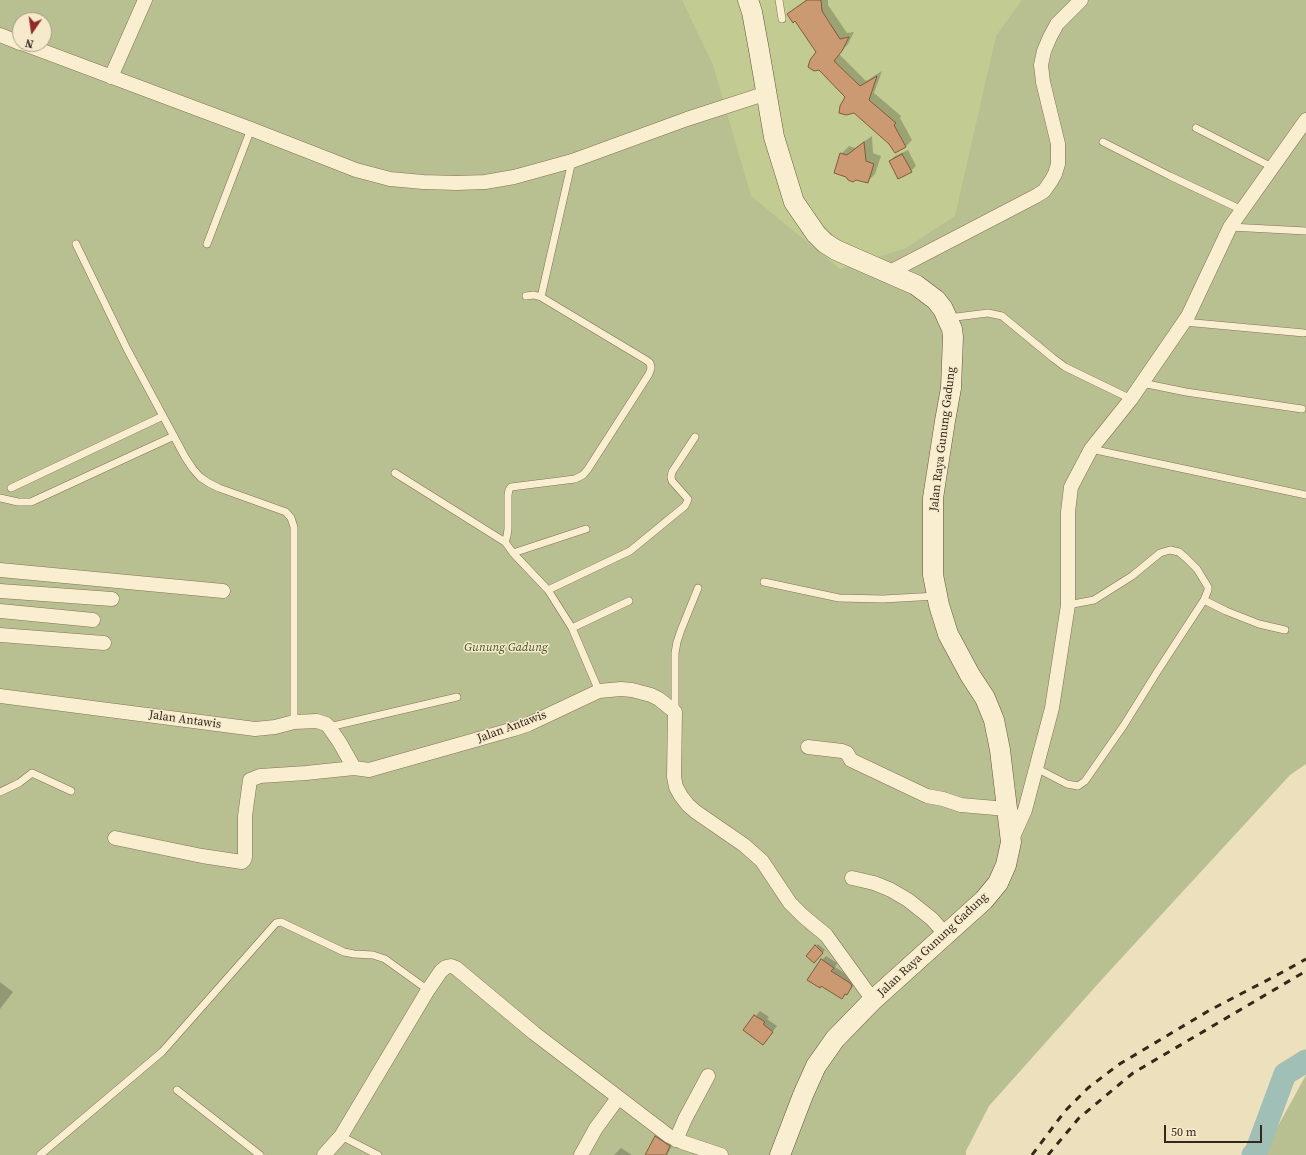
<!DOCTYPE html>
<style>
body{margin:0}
#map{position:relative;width:1306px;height:1155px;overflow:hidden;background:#ede0bd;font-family:"Source Serif 4",serif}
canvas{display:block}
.north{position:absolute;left:12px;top:12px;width:40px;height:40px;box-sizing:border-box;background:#f5ebcc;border:1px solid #a89d85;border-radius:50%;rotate:193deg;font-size:11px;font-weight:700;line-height:16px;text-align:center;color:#34281b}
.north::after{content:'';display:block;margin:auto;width:14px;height:18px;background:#942926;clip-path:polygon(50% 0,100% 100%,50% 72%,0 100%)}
.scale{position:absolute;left:1164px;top:1125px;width:98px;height:18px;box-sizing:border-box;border:2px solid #34281b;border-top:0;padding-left:5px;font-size:12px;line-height:14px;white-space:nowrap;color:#34281b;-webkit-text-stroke:3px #f5ebcc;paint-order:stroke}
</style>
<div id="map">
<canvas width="1306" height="1155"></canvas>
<div class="north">N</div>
<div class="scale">50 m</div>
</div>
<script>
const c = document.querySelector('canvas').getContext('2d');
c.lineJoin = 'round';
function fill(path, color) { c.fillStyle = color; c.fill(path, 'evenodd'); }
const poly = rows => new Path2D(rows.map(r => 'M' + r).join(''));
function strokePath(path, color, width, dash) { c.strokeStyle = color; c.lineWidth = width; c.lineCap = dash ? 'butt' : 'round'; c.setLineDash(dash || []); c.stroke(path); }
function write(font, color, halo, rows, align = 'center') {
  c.font = font + ' "Source Serif 4",serif'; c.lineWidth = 3; c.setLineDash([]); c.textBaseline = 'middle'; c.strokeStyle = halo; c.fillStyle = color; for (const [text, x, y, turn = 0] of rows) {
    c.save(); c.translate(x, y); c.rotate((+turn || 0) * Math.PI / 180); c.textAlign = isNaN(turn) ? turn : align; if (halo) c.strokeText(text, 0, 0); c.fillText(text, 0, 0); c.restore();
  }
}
const green = poly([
 [135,0,1181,0,782,474]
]);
const cemetery = poly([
 [0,0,682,0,713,65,751,196,840,269,906,248,955,216,996,36,1022,0,1306,0,1306,764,1290,775,1105,976,989,1106,966,1151,966,1155,0,1155],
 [20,20,44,20,44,44,20,44],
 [1306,1075,1306,1155,1262,1155]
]);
const shadow = poly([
 [806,0,828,0,828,5,847,33,854,32,848,44,839,54,866,81,882,71,874,93,901,116,900,118,912,140,906,146,890,143,847,96,795,20,788,14],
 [872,136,873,153,881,156,875,174,867,182,841,154,849,146,855,148],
 [908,150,916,166,911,171,890,161,895,156],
 [818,944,825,950,814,962,807,955],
 [826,956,837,963,835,967,856,981,851,989,842,998,822,960],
 [0,982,13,992,0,1009],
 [760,1011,769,1017,767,1019,777,1026,763,1044,744,1030],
 [661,1131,675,1140,667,1155,646,1155,656,1137],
 [621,1148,632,1155,614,1155]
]);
const river = poly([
 [1253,1155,1256,1152,1285,1074,1306,1061]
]);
const building = poly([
 [807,0,821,0,822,11,840,39,849,37,842,51,834,61,860,86,877,76,869,100,896,123,894,125,906,147,895,153,889,144,854,113,846,115,839,113,840,106,845,97,819,70,814,71,808,67,810,60,816,52,795,21,793,23,787,14,807,0],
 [864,142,866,161,874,164,868,183,856,180,853,182,848,180,846,177,834,173,840,153,847,155,864,142],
 [902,154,912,172,898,179,889,161,902,154],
 [815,945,823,953,814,963,806,956,815,945],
 [821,959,834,968,831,971,850,983,852,986,847,995,845,994,842,999,821,986,820,988,807,980,821,959],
 [754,1015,765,1022,763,1024,773,1032,763,1045,743,1030,754,1015],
 [655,1136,670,1146,666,1155,645,1155,655,1136]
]);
const lane = poly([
 [779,0,782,19],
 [1196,128,1272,167],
 [1103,142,1170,176,1242,210],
 [1230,227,1306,231],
 [76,244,127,349,185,457,193,469,200,477,209,483,219,488,286,512,291,518,294,527,294,722],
 [207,244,251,129],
 [541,297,572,161],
 [948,318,988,313,1002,316,1053,358,1065,367,1131,399],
 [1184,322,1304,333],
 [1142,383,1186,392,1302,409],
 [1091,449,1306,495],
 [395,473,505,542,513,553,548,590,572,628,599,691],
 [11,488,163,416],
 [0,498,18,502,31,502,174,436],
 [505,542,507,536,508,529,508,495,509,490,511,487,575,479,583,475,588,469,649,374,651,368,650,363,646,360,541,297,534,295,526,296],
 [513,553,586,529],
 [764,582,839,598,883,599,937,596],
 [548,590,630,551,685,506,687,502,688,499,672,481,671,477,672,472,695,437],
 [1204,600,1226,611,1259,624,1285,630],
 [572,628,629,601],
 [675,712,675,653,677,642,681,630,698,588],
 [329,727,457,697],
 [1036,768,1067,784,1078,786,1085,781,1124,725,1157,672,1204,600,1208,590,1208,587,1197,569,1186,558,1179,552,1170,550,1160,553,1132,576,1094,600,1068,605],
 [0,792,19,783,32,773,71,791],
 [177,1090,260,1155],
 [341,1136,378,1155],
 [40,1155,162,1052,276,923,281,922,344,952,354,954,373,955,385,959,428,990]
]);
const street = poly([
 [0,35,20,43],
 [24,44,251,129,356,170,390,179,423,182,457,183,485,182,514,177,572,161,687,119,767,93],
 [111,77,145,0],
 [888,273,1036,196,1044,191,1051,181,1055,174,1058,164,1058,144,1043,82,1041,65,1044,51,1050,37,1057,24,1081,0],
 [0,570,223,591],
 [0,591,112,599],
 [0,611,93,620],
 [0,635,104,643],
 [0,696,255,729,275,727,294,722,317,721,326,724,329,727,340,743,354,768,369,770,514,729,529,724,599,691,621,689,632,690,651,695,659,699,675,712,674,777,676,787,681,796,688,805,696,812,744,845,762,861,790,903,803,916,826,935,873,1000],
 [808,747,842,751,847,753,851,760,927,796,943,799,961,805,1007,809],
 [115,838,202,856,242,862,244,860,245,857,245,816,250,780,260,776,306,773,354,768],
 [1011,841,1025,810,1052,708,1068,605,1068,512,1071,487,1091,449,1131,399,1188,316,1230,227,1306,120],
 [852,878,874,883,891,890,908,900,932,919,946,935],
 [676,1140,685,1119,708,1076],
 [324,1155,341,1136,428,990,441,971,446,967,451,966,456,968,534,1033,669,1136,682,1142,721,1155],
 [581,1155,596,1128,618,1098]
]);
const secondary = poly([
 [748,0,752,12,759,50,774,137,794,202,816,234,825,243,836,250,916,285,936,300,943,309,952,329,953,337,951,388,945,421,933,498,933,575,939,605,948,634,970,675,985,698,994,720,1000,750,1011,842,1006,865,998,883,984,900,873,1000,835,1039,816,1066,803,1095,780,1155]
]);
const rail = poly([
 [1032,1155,1065,1111,1088,1088,1118,1065,1210,1010,1279,974,1306,959],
 [1048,1155,1079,1118,1133,1073,1306,971]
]);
const streetNames = [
 ["Jalan Raya Gunung Gadung",943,439,-83],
 ["Jalan Antawis",185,720,8],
 ["Jalan Antawis",512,727,-20],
 ["Jalan Raya Gunung Gadung",933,945,-43]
];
const parkNames = [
 ["Gunung Gadung",506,648]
];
fill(green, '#c2cb91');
fill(cemetery, '#b8bf91');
fill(shadow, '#0003');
strokePath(river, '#a0bfb7', 23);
fill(building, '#cc9a72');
strokePath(building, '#845b3c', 1);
strokePath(lane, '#857156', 8);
strokePath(street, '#857156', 15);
strokePath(secondary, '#66523a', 21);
strokePath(lane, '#f9eecf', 7);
strokePath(street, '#f9eecf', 14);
strokePath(secondary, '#f9eecf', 20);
strokePath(rail, '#34281b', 3, [7, 7]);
write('12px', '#34281b', '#f5ebcc', streetNames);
write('italic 12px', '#435121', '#f5ebcc', parkNames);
</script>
